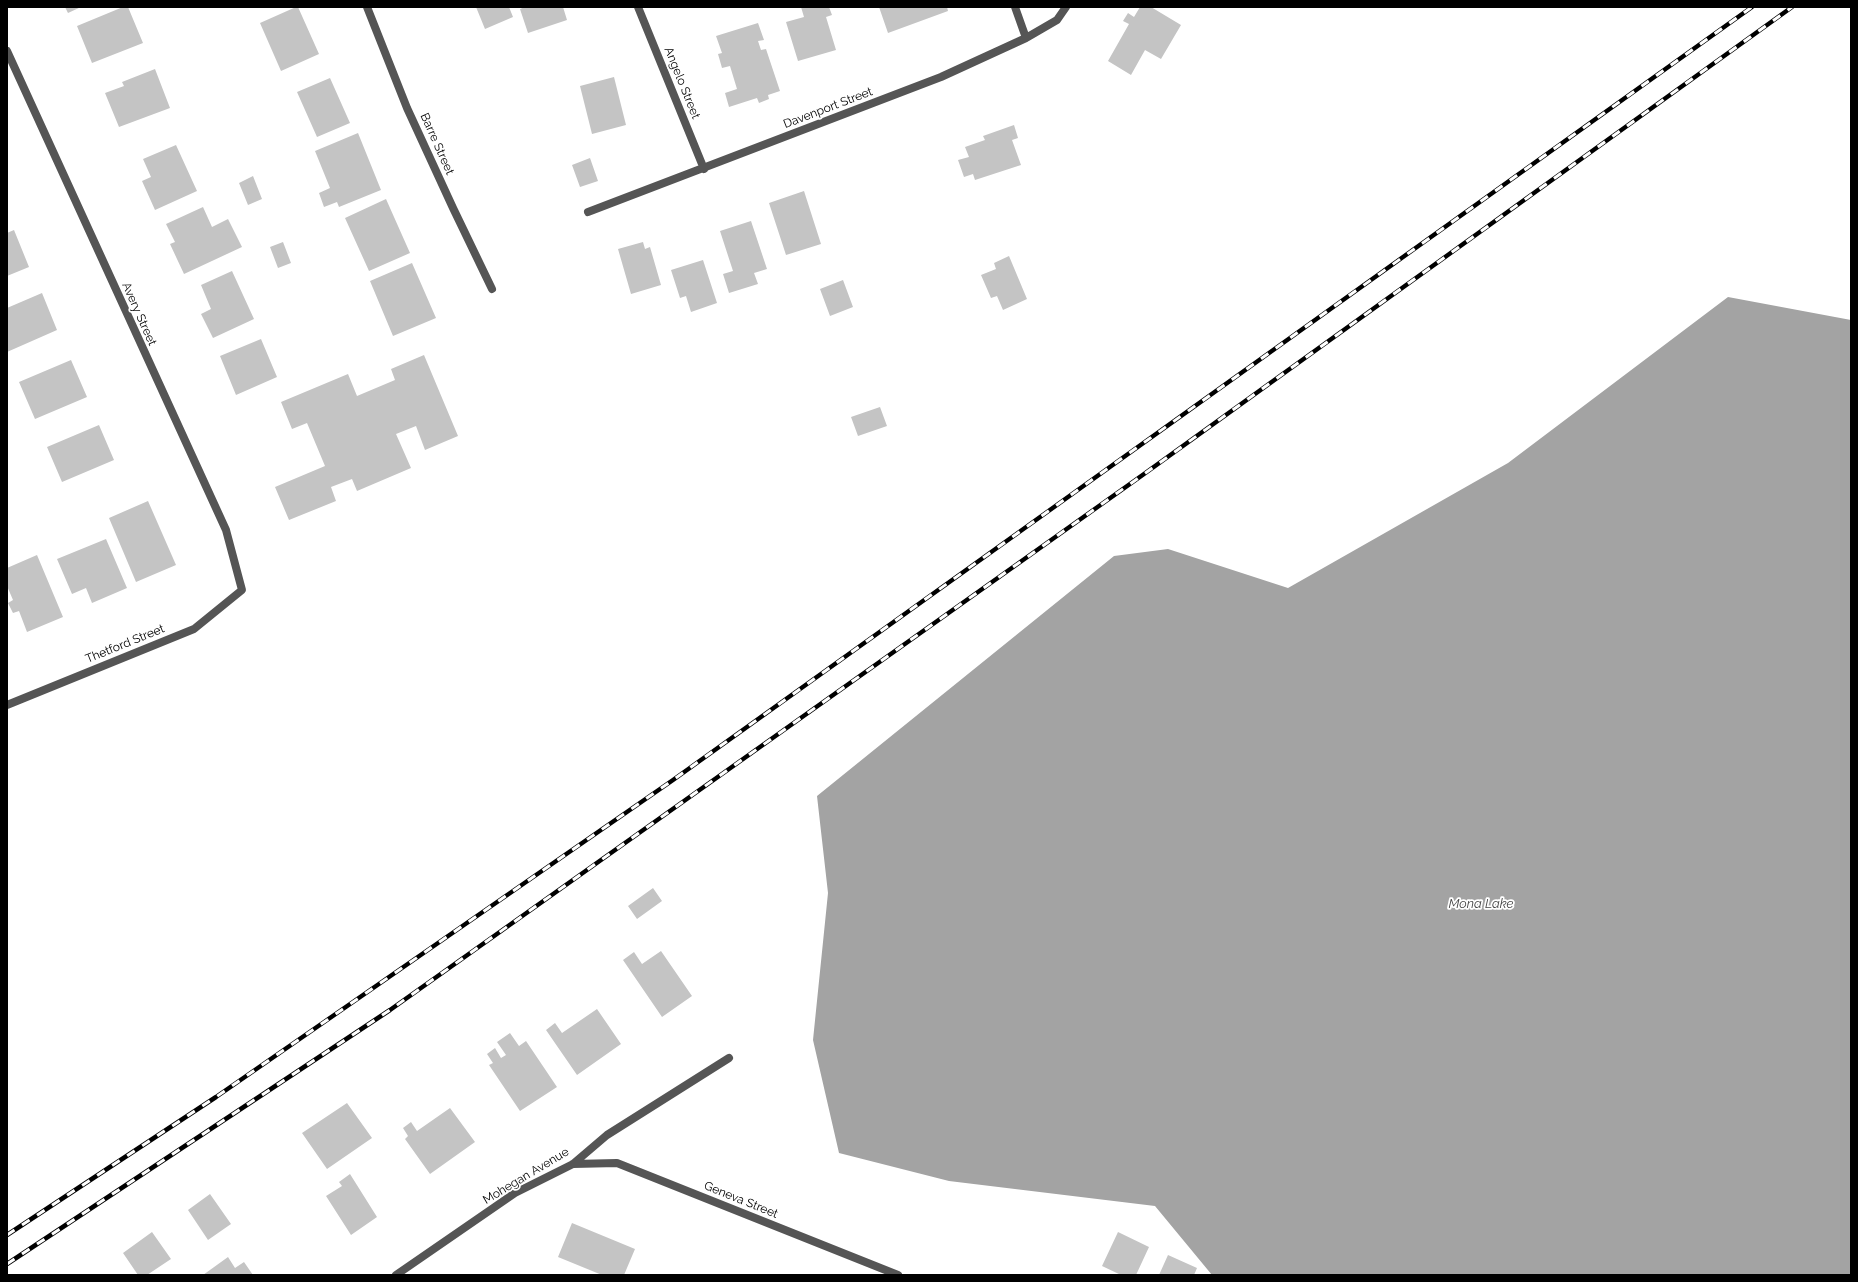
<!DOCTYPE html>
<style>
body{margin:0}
#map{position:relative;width:1858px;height:1282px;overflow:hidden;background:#fff;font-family:Raleway,sans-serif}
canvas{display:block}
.frame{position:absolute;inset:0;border:8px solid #000;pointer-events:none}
</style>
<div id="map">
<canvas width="1858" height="1282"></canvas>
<div class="frame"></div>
</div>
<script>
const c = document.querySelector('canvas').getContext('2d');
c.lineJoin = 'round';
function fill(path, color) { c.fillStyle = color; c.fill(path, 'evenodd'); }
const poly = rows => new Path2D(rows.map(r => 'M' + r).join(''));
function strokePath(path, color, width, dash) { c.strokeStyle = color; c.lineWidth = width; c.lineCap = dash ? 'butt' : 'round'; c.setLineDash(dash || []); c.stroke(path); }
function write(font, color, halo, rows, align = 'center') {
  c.font = font + ' Raleway,sans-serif'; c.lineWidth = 3.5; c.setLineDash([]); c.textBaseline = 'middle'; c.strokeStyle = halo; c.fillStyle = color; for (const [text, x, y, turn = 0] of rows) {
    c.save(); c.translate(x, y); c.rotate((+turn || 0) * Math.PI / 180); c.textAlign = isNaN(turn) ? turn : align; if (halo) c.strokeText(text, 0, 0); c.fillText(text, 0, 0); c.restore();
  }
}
const water = poly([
 [1728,297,1851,320,1851,1275,1212,1275,1155,1206,949,1181,839,1153,813,1040,828,893,817,796,1114,556,1168,549,1288,588,1508,463]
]);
const building = poly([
 [65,7,81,7,68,13],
 [123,7,128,7,143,43,92,63,77,26],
 [296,7,298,7,319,54,281,71,260,23],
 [476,7,509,7,513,17,485,29],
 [525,7,563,7,567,20,528,33,520,9],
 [801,7,829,7,832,15,826,17,836,50,798,61,786,22,804,17],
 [879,7,947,7,948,11,888,33],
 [1140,7,1151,7,1181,25,1161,59,1145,50,1131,75,1108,61,1129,24,1123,21,1128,13,1134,17],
 [758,23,764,40,758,41,761,50,766,49,780,91,768,95,769,99,759,103,757,98,729,107,725,93,737,89,730,66,722,68,718,54,722,53,716,36],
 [155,69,170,108,119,127,105,93,124,86,122,82],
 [614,77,626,125,592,134,580,86],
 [330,78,350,123,317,137,297,92],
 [1014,125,1018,138,1012,140,1021,165,975,180,973,174,964,177,958,160,969,157,965,147,985,140,983,136],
 [358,133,381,190,339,207,337,202,324,207,319,193,330,188,315,151],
 [176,145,197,191,155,210,142,181,151,177,143,159],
 [590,158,598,181,580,187,572,165],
 [253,176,262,199,248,205,239,183],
 [804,191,821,244,786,255,769,203],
 [386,199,410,253,369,271,345,218],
 [203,207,212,227,228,219,242,247,184,274,170,244,175,242,166,224],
 [751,221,767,269,754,273,758,284,729,293,723,274,733,271,720,231],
 [14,230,29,267,7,276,7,233],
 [283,242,291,263,278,268,270,247],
 [643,242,645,249,650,247,661,285,631,294,618,249],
 [1009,256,1027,299,1003,310,997,296,991,298,981,275,996,269,994,263],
 [703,260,717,303,691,312,686,296,680,298,671,270],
 [412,263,436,318,393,336,370,281],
 [232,271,254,319,213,338,201,314,211,309,201,285],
 [843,280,853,307,830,316,820,289],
 [42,293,57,330,7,352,7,308],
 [261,339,277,377,236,395,220,356],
 [424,355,458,436,425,450,416,426,396,434,411,468,357,491,352,479,331,487,336,501,289,520,275,487,325,466,307,423,292,429,281,402,348,374,357,396,395,380,391,369],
 [71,360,87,397,35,419,19,382],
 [880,407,887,426,858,436,851,417],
 [99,425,114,460,62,482,47,447],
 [148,501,176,565,136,582,109,518],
 [106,539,127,588,92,603,86,588,72,594,57,559],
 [37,555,63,617,27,632,19,611,13,613,8,603,13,600,7,586,7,568],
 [653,888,662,901,637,919,628,906],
 [661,951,692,996,662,1017,623,960,634,952,642,964],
 [597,1009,621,1044,577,1075,546,1030,555,1023,562,1033],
 [510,1033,519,1046,526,1041,557,1087,520,1111,489,1065,493,1063,487,1054,495,1048,501,1058,506,1055,497,1042],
 [347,1103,372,1138,327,1169,302,1133],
 [450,1108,475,1142,430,1174,405,1139,408,1136,403,1128,411,1122,417,1131],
 [350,1174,377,1217,351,1235,326,1196,342,1186,339,1182],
 [210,1194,231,1224,208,1240,188,1210],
 [572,1223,635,1249,624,1275,602,1275,558,1257],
 [152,1232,171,1259,147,1275,138,1275,123,1253],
 [1118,1232,1149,1247,1136,1275,1121,1275,1102,1266],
 [1168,1255,1197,1268,1194,1275,1159,1275],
 [228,1257,235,1268,244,1262,253,1275,203,1275]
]);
const minor = poly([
 [367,7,407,108,453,208,492,289],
 [638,7,704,169],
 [1015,7,1026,38],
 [7,51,226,530,242,590,194,629,7,705],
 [588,212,941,77,1026,38,1057,20,1066,7],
 [573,1164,617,1163,898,1275],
 [396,1275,515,1193,573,1164,607,1135,729,1058]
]);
const rail = poly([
 [7,1235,216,1097,673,780,1752,7],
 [7,1264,390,1010,1144,474,1792,7]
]);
const streetNames = [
 ["Angelo Street",682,83,68],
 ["Davenport Street",828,108,-21],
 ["Barre Street",437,144,66],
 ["Avery Street",139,314,66],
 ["Thetford Street",125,644,-22],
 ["Mohegan Avenue",526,1176,-31],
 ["Geneva Street",741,1200,22]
];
const waterNames = [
 ["Mona Lake",1481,904]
];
fill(water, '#a3a3a3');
fill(building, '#c4c4c4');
strokePath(minor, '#555', 8);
strokePath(rail, '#000', 4.5);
strokePath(rail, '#fff', 3, [9]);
write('12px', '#000', '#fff', streetNames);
write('italic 13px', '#444', '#fff', waterNames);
</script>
